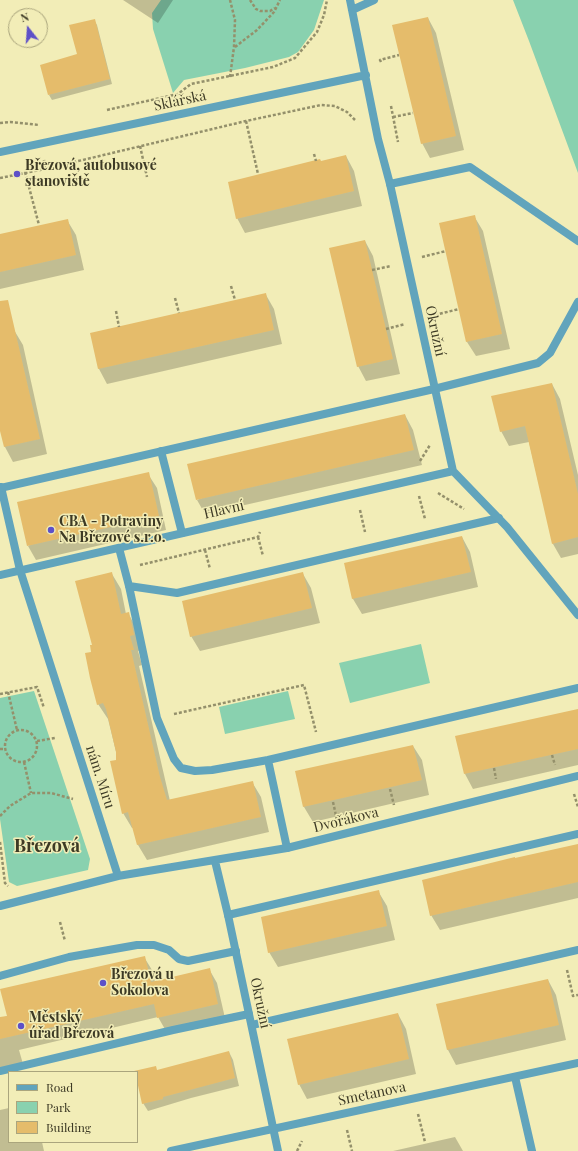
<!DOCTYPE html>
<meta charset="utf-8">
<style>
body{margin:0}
#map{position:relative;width:578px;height:1151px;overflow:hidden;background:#f2edb7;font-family:"Playfair Display",serif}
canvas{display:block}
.legend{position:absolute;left:8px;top:1071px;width:130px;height:72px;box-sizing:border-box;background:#f2edb7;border:1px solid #aaa57d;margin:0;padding:5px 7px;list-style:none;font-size:12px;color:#3d3a25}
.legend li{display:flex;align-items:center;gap:8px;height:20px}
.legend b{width:20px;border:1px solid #aaa57d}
.north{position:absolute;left:8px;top:8px;width:40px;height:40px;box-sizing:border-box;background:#f2edb7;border:1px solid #aaa57d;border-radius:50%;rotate:343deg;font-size:11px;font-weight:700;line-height:16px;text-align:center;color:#3d3a25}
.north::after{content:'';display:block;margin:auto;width:14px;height:18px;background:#5e50c8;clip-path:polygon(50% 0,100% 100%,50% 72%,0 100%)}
</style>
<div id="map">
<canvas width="578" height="1151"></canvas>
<ul class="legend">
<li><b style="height:5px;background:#61a4bc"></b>Road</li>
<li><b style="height:11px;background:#89d1af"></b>Park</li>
<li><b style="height:11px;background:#e5bc6b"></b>Building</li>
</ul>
<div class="north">N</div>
</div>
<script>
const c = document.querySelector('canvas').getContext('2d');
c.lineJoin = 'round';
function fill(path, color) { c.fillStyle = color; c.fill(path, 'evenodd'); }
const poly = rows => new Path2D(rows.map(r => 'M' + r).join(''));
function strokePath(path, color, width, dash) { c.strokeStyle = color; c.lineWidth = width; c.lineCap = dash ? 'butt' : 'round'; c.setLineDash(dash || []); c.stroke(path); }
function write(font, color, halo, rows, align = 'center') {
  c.font = font + ' "Playfair Display",serif'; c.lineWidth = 3; c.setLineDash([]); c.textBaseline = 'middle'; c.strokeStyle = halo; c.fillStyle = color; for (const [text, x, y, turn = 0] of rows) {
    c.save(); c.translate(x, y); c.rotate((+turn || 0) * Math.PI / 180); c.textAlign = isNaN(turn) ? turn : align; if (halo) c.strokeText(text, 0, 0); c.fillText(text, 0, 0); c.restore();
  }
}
const green = poly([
 [161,0,324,0,314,30,298,52,289,57,245,68,184,80,173,93,153,29,152,13],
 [513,0,578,0,578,173,529,41],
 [421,644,430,683,350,703,339,663],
 [34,691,90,859,88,870,17,886,9,882,0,819,0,698],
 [288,691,295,719,225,734,219,707]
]);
const shadow = poly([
 [123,0,173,0,158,23],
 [428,18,436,33,464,150,430,158,422,143],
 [94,20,97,25,112,84,52,100,49,95,78,55],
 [346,156,354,171,362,206,245,233,237,218,321,162],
 [474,216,483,231,510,349,476,356,467,342],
 [67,220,76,235,84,270,0,289,0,235],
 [365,241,373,256,400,374,366,381,358,366],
 [266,295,274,309,282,344,107,384,99,369,91,334],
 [14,330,23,345,47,454,13,462,5,447,0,426,0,334],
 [552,384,560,399,578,475,578,554,561,558,553,544,529,442,509,446,501,431],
 [405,415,413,430,422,465,205,514,197,500],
 [148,474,157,488,166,530,36,560,28,546],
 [462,537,470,552,478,587,362,614,353,599,345,564],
 [112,574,121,589,126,614,128,613,137,629,142,650,138,651,142,665,139,666,170,801,252,782,261,797,269,832,147,860,138,845,134,828,132,828,123,813,118,760,108,719,98,704,92,652],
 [303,574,311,588,320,623,200,651,191,636],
 [578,710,578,765,473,789,465,774,457,737],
 [413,746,422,760,429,795,313,822,304,807,296,772],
 [578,845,578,898,440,930,431,915],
 [378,891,387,906,395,940,278,967,269,952],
 [144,957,152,970,155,982,209,969,217,983,225,1018,166,1031,158,1017,19,1050,23,1064,0,1069,0,1018,8,1016],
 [548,980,556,995,566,1040,456,1065,448,1050,438,1005],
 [398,1014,406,1029,416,1074,307,1099,299,1084],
 [229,1052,233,1060,239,1086,191,1098,148,1111,143,1103,136,1071,157,1071],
 [9,1108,9,1142,42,1142,44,1151,0,1151,0,1110],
 [455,1137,463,1151,393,1151]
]);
const building = poly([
 [428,17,456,136,421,144,392,25],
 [95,19,110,79,48,95,40,65,77,54,69,25],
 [346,155,354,191,236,219,228,182,320,159,321,161],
 [475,215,502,334,466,342,439,223],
 [68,219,76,255,0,272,0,234],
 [365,240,393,359,357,367,329,248],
 [266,293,274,330,98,369,90,333],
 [8,300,40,439,4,447,0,431,0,301],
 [552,383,578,494,578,537,552,544,525,426,500,432,491,396],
 [405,414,414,450,196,500,187,464],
 [149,472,159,516,27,546,17,502],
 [462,536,471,572,352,599,344,563],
 [112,572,121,614,129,612,134,635,130,636,134,650,131,650,160,777,167,800,253,781,261,817,137,845,128,812,122,814,110,761,116,760,116,752,106,709,103,703,97,705,90,678,85,653,91,652,90,645,92,645,75,581],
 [303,572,312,608,190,637,182,601],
 [578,709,578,749,464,774,455,736],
 [413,745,422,780,303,807,295,771],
 [578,844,578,882,430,916,422,880,515,857,515,858],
 [379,890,387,926,268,953,261,917],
 [145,956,151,982,210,968,218,1004,157,1018,154,1004,0,1039,0,1017,7,1016,0,989],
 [548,979,559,1025,447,1050,436,1004],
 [398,1013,409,1059,298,1085,287,1039],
 [229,1051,235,1078,163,1097,163,1099,142,1104,137,1081,137,1072,134,1071,156,1066,157,1070]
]);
const path = poly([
 [250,0,256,9,260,11,270,11,275,8],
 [235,47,257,30,274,12,280,0],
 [381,62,380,60,399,55],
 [230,77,234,47,235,20,230,0],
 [391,106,398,142],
 [107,110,178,94,191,84,273,67,295,58,317,32,324,15,327,0],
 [393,117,413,113],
 [246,121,258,174],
 [0,123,10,122,39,125],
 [140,146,147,177],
 [314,154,316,161],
 [44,160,45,169],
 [25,172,39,225],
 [0,178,45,169,246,121,321,105,335,106,347,112,356,121],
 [422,257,446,251],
 [372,270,391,266],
 [231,286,235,300],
 [175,298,179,313],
 [116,311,119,327],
 [435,315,459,309],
 [386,329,405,324],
 [420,461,430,445],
 [438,493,464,509],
 [419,496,425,519],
 [360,510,365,532],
 [258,537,263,556],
 [205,550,210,569],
 [140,565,258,537,260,532],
 [8,692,17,730],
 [0,694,37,687,44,708],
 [174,714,304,685,316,732],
 '5 746a16 16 0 1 1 32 0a16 16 0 1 1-32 0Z',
 [37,741,55,738],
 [0,749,5,749],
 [552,755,555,765],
 [24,762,31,793],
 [494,768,496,779],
 [390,789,394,805],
 [574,794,578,807],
 [333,802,337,820],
 [0,816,10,806,31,793,51,793,73,799],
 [0,842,5,883,8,886],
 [60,922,65,941],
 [567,970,573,996,578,995],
 [418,1114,425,1142],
 [347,1130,352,1151],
 [297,1151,302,1141]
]);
const lane = poly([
 [390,184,470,167,578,241],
 [434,389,538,363,550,353,578,302],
 [161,451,182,533],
 [1,487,20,570],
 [119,548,129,586,157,718,174,759,181,768,195,771,212,770,268,760,578,688],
 [129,586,177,593,499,518],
 [268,760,287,848],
 [228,915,578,834],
 [0,976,69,957,137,945,154,945,169,950,179,959,188,961,236,951],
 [252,1025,578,950],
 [0,1071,173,1030,249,1014],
 [515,1077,532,1151]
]);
const street = poly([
 [350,0,378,139,390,184,453,471,507,527,578,615],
 [352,10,374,0],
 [0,152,366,75],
 [0,488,434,389],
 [20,570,118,876],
 [0,575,453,471],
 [215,861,228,915,278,1151],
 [0,906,118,876,287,848,578,776],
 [171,1151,578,1063]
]);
const markers = [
 [17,174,4,"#5e50c8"],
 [51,530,4,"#5e50c8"],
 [103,983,4,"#5e50c8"],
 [21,1026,4,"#5e50c8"]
];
const streetNames = [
 ["Sklářská",180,101,-12],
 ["Okružní",435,331,78],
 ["Hlavní",224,510,-13],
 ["nám. Míru",100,777,72],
 ["Dvořákova",346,820,-14],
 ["Okružní",260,1003,78],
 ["Smetanova",372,1094,-12]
];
const poiNames = [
 ["Březová, autobusové",25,166],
 ["stanoviště",25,182],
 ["CBA - Potraviny",59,522],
 ["Na Březové s.r.o.",59,538],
 ["Březová u",111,975],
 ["Sokolova",111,991],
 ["Městský",29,1018],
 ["úřad Březová",29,1034]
];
const districtNames = [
 ["Březová",47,846]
];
fill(green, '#89d1af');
fill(shadow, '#0003');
fill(building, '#e5bc6b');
strokePath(path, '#94906b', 2.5, [3, 2]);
strokePath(lane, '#61a4bc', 8);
strokePath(street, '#61a4bc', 8);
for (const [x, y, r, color] of markers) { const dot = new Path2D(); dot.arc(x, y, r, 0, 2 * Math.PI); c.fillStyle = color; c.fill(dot); strokePath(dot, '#f2edb7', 1.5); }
write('14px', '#3d3a25', '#f2edb7', streetNames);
write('bold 14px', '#3d3a25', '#f2edb7', poiNames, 'left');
write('bold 18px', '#3d3a25', '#f2edb7', districtNames);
</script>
